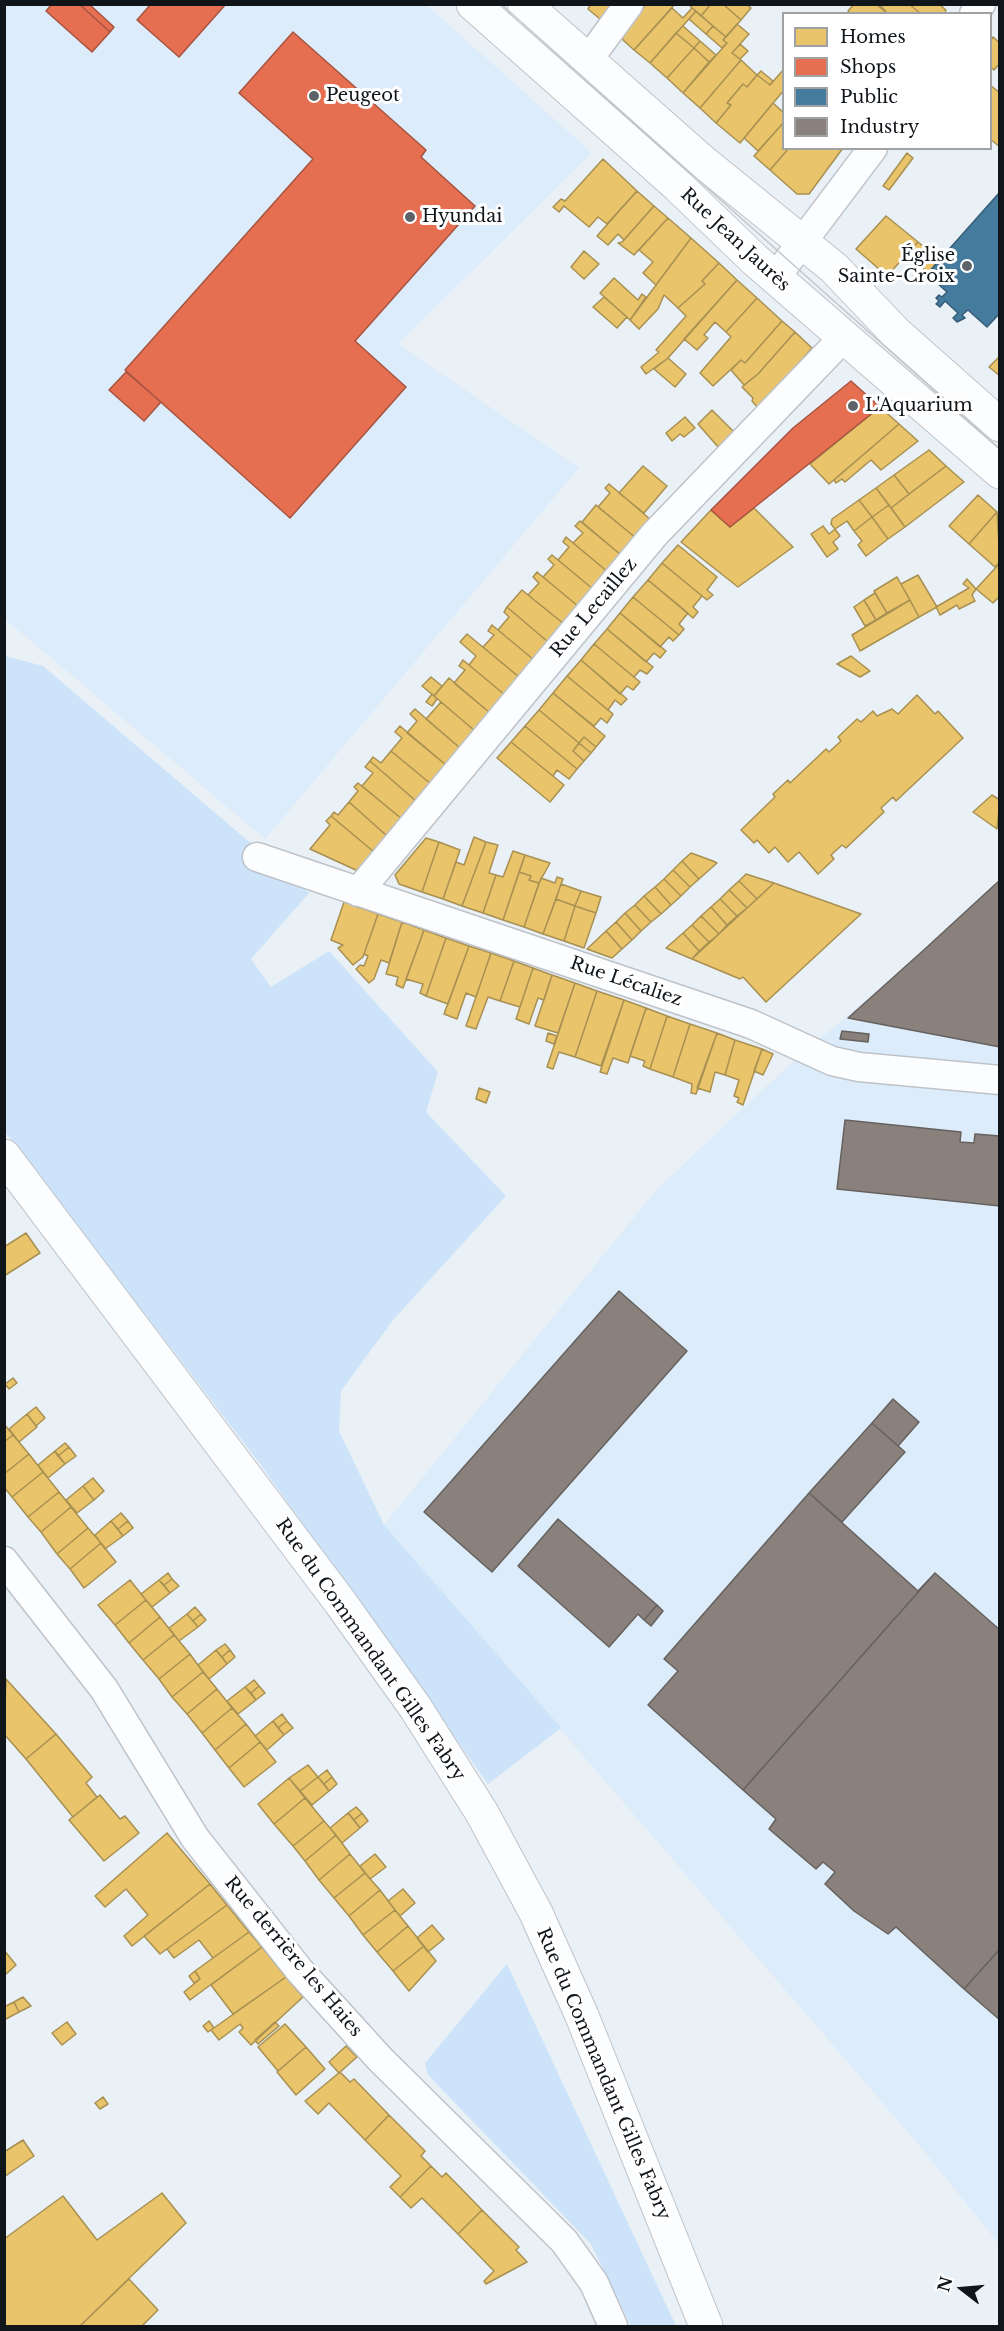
<!DOCTYPE html>
<meta charset="utf-8">
<style>
body{margin:0}
#map{position:relative;width:1004px;height:2331px;overflow:hidden;background:#e9f0f6;font-family:"Libre Baskerville",serif}
canvas{display:block}
.frame{position:absolute;inset:0;border:6px solid #10151a;pointer-events:none}
.legend{position:absolute;left:782px;top:12px;width:210px;height:138px;box-sizing:border-box;background:#fff;border:2px solid #9fa1a3;margin:0;padding:8px 10px;list-style:none;font-size:18px;color:#10151a}
.legend li{display:flex;align-items:center;gap:12px;height:30px}
.legend b{width:30px;border:2px solid #9fa1a3}
.north{position:absolute;left:932px;top:2259px;width:60px;height:60px;-webkit-text-stroke:4px #fff;paint-order:stroke;rotate:286deg;font-size:16px;font-weight:700;line-height:24px;text-align:center;color:#10151a}
.north::after{content:'';display:block;margin:auto;width:21px;height:27px;background:#10151a;clip-path:polygon(50% 0,100% 100%,50% 72%,0 100%)}
</style>
<div id="map">
<canvas width="1004" height="2331"></canvas>
<div class="frame"></div>
<ul class="legend">
<li><b style="height:16px;background:#e9c46a"></b>Homes</li>
<li><b style="height:16px;background:#e76f51"></b>Shops</li>
<li><b style="height:16px;background:#457b9d"></b>Public</li>
<li><b style="height:16px;background:#8a817c"></b>Industry</li>
</ul>
<div class="north">N</div>
</div>
<script>
const c = document.querySelector('canvas').getContext('2d');
c.lineJoin = 'round';
function fill(path, color) { c.fillStyle = color; c.fill(path, 'evenodd'); }
const poly = rows => new Path2D(rows.map(r => 'M' + r).join(''));
function strokePath(path, color, width, dash) { c.strokeStyle = color; c.lineWidth = width; c.lineCap = dash ? 'butt' : 'round'; c.setLineDash(dash || []); c.stroke(path); }
function write(font, color, halo, rows, align = 'center') {
  c.font = font + ' "Libre Baskerville",serif'; c.lineWidth = 6; c.setLineDash([]); c.textBaseline = 'middle'; c.strokeStyle = halo; c.fillStyle = color; for (const [text, x, y, turn = 0] of rows) {
    c.save(); c.translate(x, y); c.rotate((+turn || 0) * Math.PI / 180); c.textAlign = isNaN(turn) ? turn : align; if (halo) c.strokeText(text, 0, 0); c.fillText(text, 0, 0); c.restore();
  }
}
const built = poly([
 [5,5,427,5,592,153,398,344,579,468,265,839,5,619],
 [999,892,999,2244,919,2145,384,1525,657,1189,802,1053]
]);
const green = poly([
 [5,656,43,666,309,893,251,959,271,987,329,951,438,1072,426,1112,506,1196,393,1320,341,1391,339,1431,384,1525,561,1728,488,1784,258,1461,5,1132],
 [507,1964,676,2326,631,2326,591,2244,428,2075,425,2063]
]);
const homes = poly([
 [591,4,621,4,608,20,600,19,588,9,591,4],
 [646,4,675,4,634,50,623,40,622,33,646,4],
 [688,4,711,4,701,16,688,4],
 [711,4,723,4,741,20,726,37,701,16,711,4],
 [723,4,746,4,751,8,741,20,723,4],
 [854,4,876,4,888,14,851,14,848,11,854,4],
 [879,4,909,4,921,14,888,14,879,4],
 [909,4,939,4,946,10,944,14,921,14,909,4],
 [672,8,683,18,692,8,696,11,650,63,634,50,672,8],
 [696,11,713,26,706,34,689,19,696,11],
 [737,24,749,34,732,53,741,60,700,108,683,93,727,43,723,40,737,24],
 [683,26,700,41,694,48,676,33,683,26],
 [713,26,726,37,723,40,727,43,722,48,706,34,713,26],
 [676,33,694,48,667,78,650,63,676,33],
 [993,37,1000,43,1000,63,994,70,990,67,990,41,993,37],
 [700,41,716,55,709,62,694,48,700,41],
 [740,44,748,51,740,59,732,53,740,44],
 [694,48,709,62,683,93,667,78,694,48],
 [741,60,757,75,747,87,743,84,727,103,731,105,716,123,700,108,741,60],
 [784,69,784,90,740,143,716,123,731,105,727,103,743,84,747,87,757,75,770,85,784,69],
 [761,71,773,81,770,85,757,75,761,71],
 [990,85,1000,93,1000,147,990,139,990,85],
 [773,103,784,113,784,122,758,151,744,138,773,103],
 [784,122,784,148,789,148,770,170,754,156,784,122],
 [789,148,843,148,809,194,797,194,770,170,789,148],
 [907,153,913,158,889,190,883,186,907,153],
 [603,159,637,191,607,224,598,217,589,227,564,206,559,212,553,207,561,199,565,201,603,159],
 [637,191,654,206,624,240,618,234,608,245,597,236,637,191],
 [654,206,668,218,634,255,618,243,622,242,654,206],
 [886,216,918,242,887,276,856,249,886,216],
 [668,218,691,238,656,285,643,273,653,262,639,250,668,218],
 [691,238,719,263,702,281,705,284,678,308,664,295,658,309,639,329,630,320,691,238],
 [918,242,940,259,929,273,907,254,918,242],
 [584,251,599,264,584,279,571,267,584,251],
 [719,263,737,280,668,358,646,374,641,367,659,352,656,350,686,316,678,308,705,284,702,281,719,263],
 [614,278,638,300,642,294,646,297,630,320,600,293,614,278],
 [737,280,757,298,726,332,715,322,704,335,708,338,697,350,684,339,737,280],
 [604,297,627,317,617,328,593,307,604,297],
 [757,298,782,321,745,363,741,360,713,386,700,373,731,337,726,332,757,298],
 [782,321,795,332,758,374,744,385,731,370,741,360,745,363,782,321],
 [795,332,812,348,759,409,752,401,753,398,742,387,758,374,795,332],
 [1000,356,1000,376,989,367,1000,356],
 [668,358,686,374,675,387,654,369,668,358],
 [880,407,899,424,829,484,810,464,880,407],
 [712,410,734,432,719,448,698,424,712,410],
 [685,417,695,428,684,437,680,434,672,441,666,433,685,417],
 [899,424,918,441,881,470,871,460,845,482,842,479,836,483,834,480,899,424],
 [929,450,946,466,909,494,894,475,929,450],
 [643,466,667,486,644,513,619,493,643,466],
 [946,466,964,482,905,527,891,508,946,466],
 [894,475,909,494,891,508,876,488,894,475],
 [609,484,651,520,636,538,598,507,610,493,605,488,609,484],
 [876,488,889,505,872,517,859,500,876,488],
 [978,495,997,512,969,544,949,526,978,495],
 [859,500,872,517,854,531,847,521,835,529,831,524,832,519,859,500],
 [596,505,636,538,621,555,582,522,596,505],
 [889,505,905,527,888,539,872,517,889,505],
 [754,508,793,547,738,587,681,542,711,510,730,527,754,508],
 [997,512,1000,562,995,567,969,544,997,512],
 [872,517,888,539,866,556,858,545,862,541,854,531,872,517],
 [580,521,621,555,608,572,573,543,583,533,575,526,580,521],
 [823,526,829,534,835,529,840,536,833,542,838,549,827,557,811,534,823,526],
 [566,537,608,572,593,589,558,560,569,547,563,542,566,537],
 [678,545,717,577,707,590,713,595,707,600,662,563,678,545],
 [552,555,593,589,579,607,543,577,554,565,548,559,552,555],
 [662,563,702,596,693,607,698,612,693,618,648,580,662,563],
 [1000,563,1000,596,993,603,976,589,1000,563],
 [537,572,579,607,564,624,528,595,539,583,533,577,537,572],
 [918,575,937,607,919,617,901,584,918,575],
 [897,577,910,600,887,613,874,591,897,577],
 [967,579,976,589,972,595,975,601,959,609,957,605,940,615,936,607,969,588,963,584,967,579],
 [648,580,688,613,679,624,684,629,679,635,633,597,648,580],
 [522,590,564,624,548,642,507,607,522,590],
 [875,593,887,613,876,620,864,600,875,593],
 [633,597,679,635,673,641,669,637,660,647,620,613,633,597],
 [864,600,876,620,865,626,854,607,864,600],
 [910,600,919,617,860,651,852,635,910,600],
 [507,607,548,642,534,660,498,630,509,617,504,612,507,607],
 [620,613,666,651,660,658,654,653,646,662,607,629,620,613],
 [492,625,534,660,519,677,483,647,494,635,488,631,492,625],
 [607,629,653,667,647,674,640,670,634,677,594,644,607,629],
 [467,634,519,677,505,695,469,665,476,656,460,642,467,634],
 [594,644,640,682,633,690,627,686,620,694,581,660,594,644],
 [851,656,870,671,860,677,837,664,851,656],
 [463,660,505,695,490,713,454,683,465,670,459,666,463,660],
 [581,660,627,699,621,705,615,700,608,710,567,676,581,660],
 [567,676,613,714,607,723,601,718,594,726,553,693,567,676],
 [431,677,442,686,434,696,422,686,431,677],
 [449,678,490,713,475,731,434,696,449,678],
 [553,693,605,736,596,747,584,737,579,743,539,710,553,693],
 [432,694,437,699,432,706,426,702,432,694],
 [917,695,935,714,938,711,963,738,896,801,893,797,881,808,884,812,846,848,842,845,831,855,834,859,818,874,799,852,788,862,775,847,769,853,757,840,754,843,741,830,775,797,773,794,788,780,790,783,826,749,829,752,841,741,838,737,857,719,861,722,873,711,877,716,892,709,898,714,917,695],
 [441,702,475,731,460,748,426,719,441,702],
 [415,709,460,748,446,765,407,733,417,721,410,714,415,709],
 [539,710,579,743,573,751,584,761,577,769,525,726,539,710],
 [400,726,446,765,431,784,391,751,402,738,395,732,400,726],
 [525,726,577,769,569,779,557,770,553,776,511,742,525,726],
 [584,737,596,747,591,753,579,743,584,737],
 [511,742,564,785,550,802,497,758,511,742],
 [579,743,591,753,584,761,573,751,579,743],
 [391,751,431,784,416,801,370,761,373,757,381,763,391,751],
 [370,761,416,801,402,819,362,786,373,773,365,767,370,761],
 [358,783,402,819,387,836,349,802,358,791,354,787,358,783],
 [992,795,1000,800,997,829,973,812,992,795],
 [349,802,387,836,374,852,331,816,334,812,338,815,349,802],
 [331,816,374,852,358,871,310,849,330,825,326,821,331,816],
 [474,837,486,842,462,906,443,899,456,862,464,865,474,837],
 [426,838,439,842,422,892,399,884,395,875,426,838],
 [439,842,460,850,443,899,422,892,439,842],
 [486,842,498,845,489,873,496,875,483,913,462,906,486,842],
 [513,851,525,855,503,920,483,913,496,875,503,877,513,851],
 [691,853,713,861,717,863,699,879,682,861,691,853],
 [525,855,550,863,539,883,529,880,531,876,519,872,525,855],
 [682,861,699,879,690,887,673,870,682,861],
 [673,870,690,887,681,896,664,879,673,870],
 [519,872,531,876,529,880,539,883,524,927,503,920,519,872],
 [746,874,774,883,757,899,739,881,746,874],
 [557,877,563,879,543,934,524,927,541,878,555,883,557,877],
 [664,879,681,896,671,905,655,887,664,879],
 [739,881,757,899,747,908,729,890,739,881],
 [774,883,861,914,766,1002,743,977,740,979,692,959,774,883],
 [561,884,581,891,575,906,556,899,561,884],
 [655,887,671,905,661,914,644,896,655,887],
 [729,890,747,908,737,916,720,899,729,890],
 [581,891,601,897,596,913,575,906,581,891],
 [644,896,661,914,651,922,635,905,644,896],
 [556,899,575,906,564,941,543,934,556,899],
 [720,899,737,916,727,925,711,907,720,899],
 [344,902,378,914,363,957,353,965,338,948,343,945,331,940,344,902],
 [635,905,651,922,641,931,625,913,635,905],
 [575,906,596,913,584,948,564,941,575,906],
 [711,907,727,925,719,934,701,916,711,907],
 [625,913,641,931,632,940,616,922,625,913],
 [378,914,402,922,389,963,381,960,374,979,369,983,356,969,360,965,364,966,368,956,364,954,378,914],
 [701,916,719,934,709,942,692,925,701,916],
 [402,922,424,930,403,988,396,985,398,977,386,974,402,922],
 [616,922,632,940,622,949,606,931,616,922],
 [692,925,709,942,699,951,683,933,692,925],
 [424,930,446,938,426,996,420,993,423,984,406,979,424,930],
 [606,931,622,949,612,958,587,949,606,931],
 [683,933,699,951,692,959,666,948,683,933],
 [446,938,469,946,448,1004,426,996,446,938],
 [469,946,491,953,476,997,466,993,457,1019,444,1014,469,946],
 [491,953,514,961,500,1001,488,997,476,1029,466,1026,491,953],
 [514,961,533,968,520,1007,500,1001,514,961],
 [533,968,552,975,544,1000,538,998,529,1024,516,1019,533,968],
 [552,975,575,983,558,1033,535,1026,552,975],
 [575,983,597,991,575,1057,559,1052,553,1069,547,1067,575,983],
 [597,991,624,1000,601,1066,575,1057,597,991],
 [624,1000,646,1008,628,1063,613,1058,607,1074,600,1072,624,1000],
 [646,1008,667,1016,650,1069,643,1066,645,1061,630,1056,646,1008],
 [667,1016,690,1024,673,1077,650,1069,667,1016],
 [690,1024,717,1033,696,1094,691,1093,692,1084,673,1077,690,1024],
 [548,1033,557,1036,554,1044,546,1041,548,1033],
 [717,1033,735,1040,725,1075,715,1072,710,1092,697,1088,717,1033],
 [735,1040,762,1049,743,1105,737,1102,739,1098,734,1096,739,1080,725,1075,735,1040],
 [762,1049,773,1054,763,1075,754,1071,762,1049],
 [479,1088,490,1092,486,1103,476,1099,479,1088],
 [26,1233,40,1253,4,1276,4,1247,26,1233],
 [13,1378,17,1383,9,1389,5,1384,13,1378],
 [36,1407,45,1418,36,1426,27,1414,36,1407],
 [27,1414,37,1427,19,1442,9,1429,27,1414],
 [4,1424,13,1435,4,1442,4,1424],
 [13,1435,29,1454,4,1474,4,1442,13,1435],
 [65,1443,69,1447,58,1456,55,1451,65,1443],
 [69,1447,76,1456,65,1464,58,1456,69,1447],
 [55,1451,65,1464,48,1478,38,1465,55,1451],
 [29,1454,43,1472,12,1497,4,1487,4,1474,29,1454],
 [43,1472,59,1492,28,1517,12,1497,43,1472],
 [93,1478,104,1491,94,1500,83,1486,93,1478],
 [83,1486,94,1500,77,1513,66,1500,83,1486],
 [59,1492,71,1507,41,1532,28,1517,59,1492],
 [71,1507,88,1528,57,1554,41,1532,71,1507],
 [121,1513,128,1521,118,1529,111,1521,121,1513],
 [111,1521,123,1536,105,1549,95,1535,111,1521],
 [128,1521,133,1528,123,1536,118,1529,128,1521],
 [88,1528,101,1543,70,1569,57,1554,88,1528],
 [101,1543,116,1562,84,1588,70,1569,101,1543],
 [168,1573,172,1579,164,1585,159,1580,168,1573],
 [172,1579,179,1586,170,1593,164,1585,172,1579],
 [130,1580,146,1600,115,1625,98,1605,130,1580],
 [159,1580,170,1593,152,1607,141,1594,159,1580],
 [146,1600,160,1617,129,1643,115,1625,146,1600],
 [195,1607,201,1614,193,1621,187,1614,195,1607],
 [187,1614,198,1627,179,1641,169,1628,187,1614],
 [201,1614,206,1620,198,1627,193,1621,201,1614],
 [160,1617,174,1635,143,1660,129,1643,160,1617],
 [174,1635,190,1654,159,1679,143,1660,174,1635],
 [225,1644,230,1650,222,1657,216,1650,225,1644],
 [216,1650,227,1664,209,1679,198,1665,216,1650],
 [230,1650,235,1657,227,1664,222,1657,230,1650],
 [190,1654,203,1672,172,1697,159,1679,190,1654],
 [203,1672,217,1689,187,1714,172,1697,203,1672],
 [6,1679,56,1734,26,1759,4,1734,6,1679],
 [254,1680,259,1686,251,1693,245,1687,254,1680],
 [259,1686,265,1693,256,1700,251,1693,259,1686],
 [245,1687,256,1700,238,1714,227,1701,245,1687],
 [217,1689,232,1708,202,1733,187,1714,217,1689],
 [232,1708,246,1724,215,1750,202,1733,232,1708],
 [282,1714,287,1721,278,1728,273,1721,282,1714],
 [273,1721,284,1735,267,1750,255,1736,273,1721],
 [287,1721,293,1728,284,1735,278,1728,287,1721],
 [246,1724,260,1742,229,1768,215,1750,246,1724],
 [56,1734,92,1777,86,1783,97,1797,73,1817,26,1759,56,1734],
 [260,1742,276,1762,244,1787,229,1768,260,1742],
 [308,1765,318,1777,300,1791,289,1778,308,1765],
 [327,1770,332,1777,324,1784,318,1777,327,1770],
 [318,1777,329,1791,312,1805,300,1791,318,1777],
 [332,1777,337,1784,329,1791,324,1784,332,1777],
 [289,1778,305,1798,274,1824,258,1804,289,1778],
 [100,1795,120,1819,125,1816,139,1833,104,1861,69,1820,100,1795],
 [305,1798,324,1821,293,1846,274,1824,305,1798],
 [356,1807,362,1813,354,1820,348,1813,356,1807],
 [348,1813,360,1828,342,1843,330,1828,348,1813],
 [362,1813,368,1821,360,1828,354,1820,362,1813],
 [324,1821,336,1835,305,1861,293,1846,324,1821],
 [167,1833,210,1884,132,1946,124,1936,148,1915,126,1889,105,1907,95,1896,167,1833],
 [336,1835,350,1854,319,1880,305,1861,336,1835],
 [350,1854,365,1873,334,1898,319,1880,350,1854],
 [375,1854,386,1867,370,1879,360,1866,375,1854],
 [365,1873,380,1890,349,1916,334,1898,365,1873],
 [210,1884,227,1905,160,1954,144,1936,210,1884],
 [403,1889,415,1903,400,1916,388,1901,403,1889],
 [380,1890,395,1910,363,1935,349,1916,380,1890],
 [227,1905,249,1932,213,1958,199,1940,174,1958,167,1949,227,1905],
 [395,1910,408,1926,377,1952,363,1935,395,1910],
 [432,1925,444,1939,428,1952,417,1938,432,1925],
 [408,1926,424,1946,393,1971,377,1952,408,1926],
 [249,1932,262,1947,190,2000,184,1992,200,1979,195,1971,249,1932],
 [424,1946,436,1961,409,1991,393,1971,424,1946],
 [262,1947,286,1977,233,2014,211,1985,262,1947],
 [4,1950,16,1965,6,1974,4,1972,4,1950],
 [195,1971,200,1979,194,1983,189,1976,195,1971],
 [286,1977,303,1997,251,2045,239,2032,243,2028,240,2024,219,2040,211,2030,286,1977],
 [23,1997,31,2006,19,2012,14,2002,23,1997],
 [14,2002,19,2012,4,2020,4,2007,14,2002],
 [209,2021,214,2028,208,2032,203,2026,209,2021],
 [67,2022,76,2034,62,2045,52,2033,67,2022],
 [275,2022,279,2026,258,2044,255,2040,275,2022],
 [285,2024,306,2047,278,2071,258,2047,285,2024],
 [346,2046,357,2057,339,2073,329,2062,346,2046],
 [306,2047,325,2069,296,2095,277,2072,306,2047],
 [340,2072,350,2082,354,2079,389,2115,365,2140,329,2103,318,2114,305,2101,340,2072],
 [103,2097,108,2104,100,2109,95,2103,103,2097],
 [389,2115,425,2151,421,2156,431,2166,400,2197,390,2187,401,2176,365,2140,389,2115],
 [23,2140,34,2156,4,2177,4,2152,23,2140],
 [431,2166,442,2177,446,2173,482,2210,458,2234,422,2198,411,2208,400,2197,431,2166],
 [162,2193,186,2223,80,2326,4,2326,4,2239,63,2196,97,2240,162,2193],
 [482,2210,519,2247,516,2250,527,2262,486,2284,484,2281,494,2271,458,2234,482,2210],
 [129,2279,158,2310,142,2326,80,2326,129,2279]
]);
const shops = poly([
 [52,4,79,4,110,32,92,52,46,11,52,4],
 [79,4,89,4,114,27,110,32,79,4],
 [151,4,226,4,179,57,137,20,151,4],
 [293,32,426,150,421,157,475,206,355,341,406,387,290,518,125,370,313,159,239,93,293,32],
 [126,372,161,402,144,421,109,390,126,372],
 [851,381,880,407,730,527,711,510,793,428,851,381]
]);
const public = poly([
 [1000,192,1000,313,987,327,968,310,962,315,965,318,957,322,953,318,958,313,945,301,940,307,936,304,939,301,936,298,939,295,942,297,947,292,927,274,1000,192]
]);
const industry = poly([
 [1000,880,1000,1047,848,1018,926,948,1000,880],
 [842,1031,869,1034,868,1042,840,1039,842,1031],
 [845,1120,961,1132,960,1142,974,1143,975,1134,1000,1136,1000,1206,837,1189,845,1120],
 [619,1291,687,1351,492,1572,424,1512,619,1291],
 [893,1399,919,1422,898,1446,872,1423,893,1399],
 [872,1423,905,1452,842,1522,809,1493,872,1423],
 [809,1493,918,1591,935,1573,743,1790,648,1705,678,1671,664,1659,809,1493],
 [558,1519,657,1605,644,1620,638,1614,609,1647,518,1566,558,1519],
 [935,1573,1000,1630,1000,1949,964,1989,896,1927,888,1934,854,1911,825,1884,835,1872,823,1862,816,1869,769,1829,776,1819,743,1790,935,1573],
 [657,1605,663,1611,651,1626,644,1620,657,1605],
 [1000,1949,1000,2020,964,1989,1000,1949]
]);
const minor = poly([
 [974,14,981,4],
 [588,60,629,4],
 [775,278,873,148],
 [257,857,751,1024,832,1061,859,1067,1000,1080],
 [358,892,654,535,844,337],
 [4,1561,104,1689,195,1838,300,1971,380,2059,564,2241,594,2283,613,2326]
]);
const tertiary = poly([
 [4,1156,340,1602,415,1707,482,1813,536,1913,582,2016,706,2326]
]);
const secondary = poly([
 [473,4,678,186,755,260,1000,472],
 [524,4,702,161,834,268,895,332,1000,425]
]);
const tram = poly([
 [501,4,1000,449]
]);
const markers = [
 [314,96,6,"#5c6267"],
 [410,217,6,"#5c6267"],
 [967,266,6,"#5c6267"],
 [853,406,6,"#5c6267"]
];
const poiNames = [
 ["Peugeot",326,96],
 ["Hyundai",422,217],
 ["Église",955,256,"right"],
 ["Sainte-Croix",955,277,"right"],
 ["L'Aquarium",865,406]
];
const streetNames = [
 ["Rue Jean Jaurès",735,240,43],
 ["Rue Lecaillez",594,608,-50],
 ["Rue Lécaliez",626,982,19],
 ["Rue du Commandant Gilles Fabry",370,1650,55],
 ["Rue derrière les Haies",293,1957,50],
 ["Rue du Commandant Gilles Fabry",603,2074,67]
];
fill(built, '#ddecfa');
fill(green, '#cce3f9');
fill(homes, '#e9c46a');
strokePath(homes, '#a89052', 1.5);
fill(shops, '#e76f51');
strokePath(shops, '#a65440', 1.5);
fill(public, '#457b9d');
strokePath(public, '#355c76', 1.5);
fill(industry, '#8a817c');
strokePath(industry, '#65615f', 1.5);
strokePath(minor, '#bec3c9', 31);
strokePath(tertiary, '#bec3c9', 35);
strokePath(secondary, '#bec3c9', 35);
strokePath(minor, '#fcfdfe', 28);
strokePath(tertiary, '#fcfdfe', 33);
strokePath(secondary, '#fcfdfe', 33);
strokePath(tram, '#c4c6c7', 1.5);
for (const [x, y, r, color] of markers) { const dot = new Path2D(); dot.arc(x, y, r, 0, 2 * Math.PI); c.fillStyle = color; c.fill(dot); strokePath(dot, '#fff', 2); }
write('18px', '#10151a', '#fff', poiNames, 'left');
write('18px', '#10151a', '#fff', streetNames);
</script>
